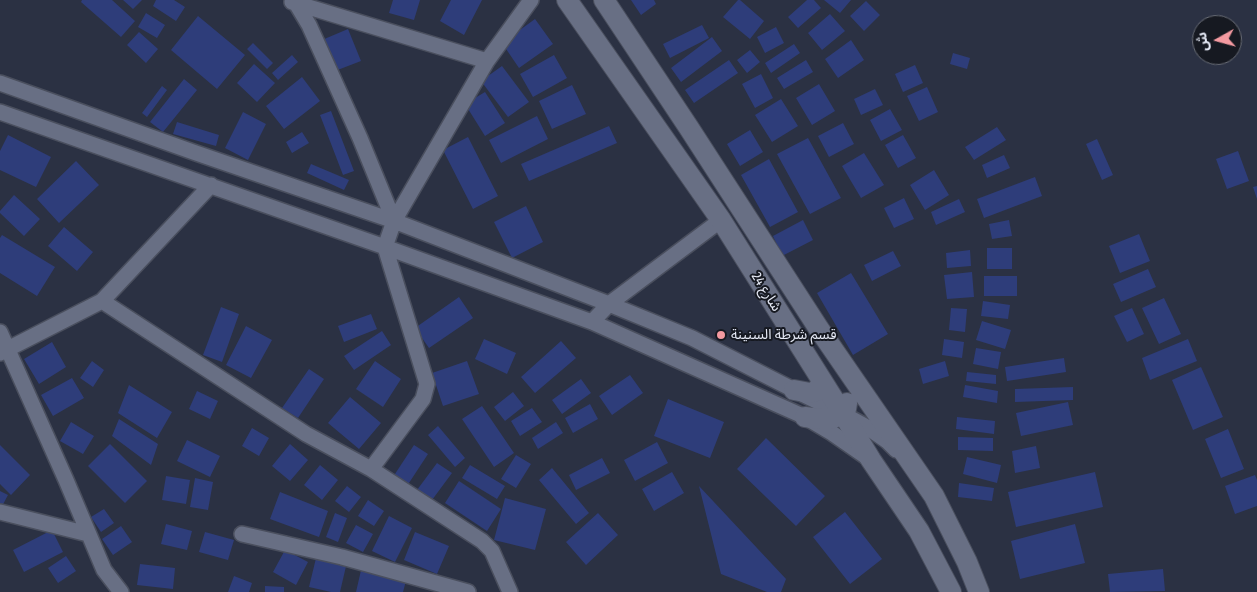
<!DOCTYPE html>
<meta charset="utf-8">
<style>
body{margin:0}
#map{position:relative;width:1257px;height:592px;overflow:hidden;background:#2b3143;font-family:"Fira Sans Condensed","Noto Sans Arabic",sans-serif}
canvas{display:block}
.north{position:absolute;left:1192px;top:15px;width:50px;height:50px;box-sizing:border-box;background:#161921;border:1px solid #696d76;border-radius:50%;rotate:263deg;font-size:14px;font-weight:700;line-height:20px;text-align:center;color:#e6eaf6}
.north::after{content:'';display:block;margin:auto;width:18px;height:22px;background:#f49aa1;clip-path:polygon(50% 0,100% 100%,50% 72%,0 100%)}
</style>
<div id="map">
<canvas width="1257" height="592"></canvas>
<div class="north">ش</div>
</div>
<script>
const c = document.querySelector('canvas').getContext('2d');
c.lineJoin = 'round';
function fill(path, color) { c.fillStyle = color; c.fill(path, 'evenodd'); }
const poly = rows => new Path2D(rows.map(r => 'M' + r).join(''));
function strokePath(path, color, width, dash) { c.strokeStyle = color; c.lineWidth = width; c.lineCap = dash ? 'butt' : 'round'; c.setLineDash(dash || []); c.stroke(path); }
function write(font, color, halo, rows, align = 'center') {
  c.font = font + ' "Fira Sans Condensed","Noto Sans Arabic",sans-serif'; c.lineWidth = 4; c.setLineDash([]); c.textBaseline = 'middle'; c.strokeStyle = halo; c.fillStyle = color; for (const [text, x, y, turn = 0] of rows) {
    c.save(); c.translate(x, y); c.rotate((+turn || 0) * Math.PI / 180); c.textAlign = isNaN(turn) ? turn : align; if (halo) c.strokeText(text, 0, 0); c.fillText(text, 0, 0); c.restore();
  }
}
const building = poly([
 [82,0,112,0,135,21,121,37,81,2],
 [123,0,142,0,133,9],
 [156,0,174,0,185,7,176,21,153,6],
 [393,0,420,0,414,20,389,13],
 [451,0,482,0,464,35,440,21],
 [631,0,654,0,656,4,641,15],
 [738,0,740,0,764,21,750,39,723,17],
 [807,0,814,0,821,8,798,28,788,17],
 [824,0,851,0,840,13],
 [866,1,880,15,864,31,850,16],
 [146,13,165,25,157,38,138,27],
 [830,14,845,31,822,50,808,33],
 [198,16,245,55,217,89,171,50],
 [535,19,553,44,519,68,502,43],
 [702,25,709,38,670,58,663,44],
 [776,27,784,43,765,53,757,37],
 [348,29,361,61,335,71,322,40],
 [139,32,158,49,146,63,127,45],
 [712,37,722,51,681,82,671,68],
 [851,40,864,60,838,78,825,59],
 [253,43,273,63,267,69,247,49],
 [794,44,800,53,771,73,765,63],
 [750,50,760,62,747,73,737,60],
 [953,53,970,58,967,69,950,64],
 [292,55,298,62,278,80,272,73],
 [554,55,567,78,533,97,520,74],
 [729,60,738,73,694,103,685,90],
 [806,60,813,72,784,89,777,78],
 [254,64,275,83,257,102,237,83],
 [915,65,923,83,903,92,895,74],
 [502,66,529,102,508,117,481,81],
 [761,74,773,98,755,108,742,84],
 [302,77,320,101,284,129,266,106],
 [184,79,197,90,163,132,150,122],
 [819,84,835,111,812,125,796,98],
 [572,85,586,114,552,129,539,101],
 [162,86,167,90,147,117,142,113],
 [927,87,938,112,919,121,907,96],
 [875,89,883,105,861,115,854,99],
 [485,92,505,123,485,136,465,104],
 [781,99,798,126,772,142,755,115],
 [890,109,902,130,881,141,870,120],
 [331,111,354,171,343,175,320,115],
 [243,112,266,124,248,160,225,148],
 [537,116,548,139,501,163,489,140],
 [177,122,219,135,216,146,173,134],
 [843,123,854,144,829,157,818,136],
 [609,126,617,143,529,181,521,164],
 [997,127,1006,140,974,160,965,147],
 [750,130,763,152,740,166,727,144],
 [302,132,309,143,292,153,286,142],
 [8,135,51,157,36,187,0,170,0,151],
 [903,135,916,158,898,168,885,145],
 [468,137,498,196,473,209,443,150],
 [808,138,841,198,810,214,777,154],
 [1097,139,1113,175,1102,180,1086,144],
 [1238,151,1249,181,1227,189,1216,159],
 [864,153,884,185,861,198,842,166],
 [1004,155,1010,168,987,178,982,165],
 [769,159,798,212,770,227,741,175],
 [76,161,99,185,59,223,37,199],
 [311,164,349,180,344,190,307,173],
 [934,170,949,195,925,210,910,185],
 [1035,177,1042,196,984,218,977,199],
 [1257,186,1257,199,1253,187],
 [14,195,40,219,24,236,0,213,0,211],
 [904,198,914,219,894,228,884,208],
 [959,199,965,212,936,225,931,212],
 [526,206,543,242,512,258,494,222],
 [803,220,813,240,782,256,773,236],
 [1009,220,1012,236,992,239,989,224],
 [64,227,93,252,77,271,48,246],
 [1139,234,1150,261,1120,273,1109,246],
 [2,235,55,267,37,296,0,273,0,238],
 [987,248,1012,248,1012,269,987,269],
 [970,250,971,266,947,268,946,253],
 [893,251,901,266,872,281,864,265],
 [1148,269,1156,287,1121,302,1113,284],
 [972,272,974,297,947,299,944,275],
 [851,273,888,334,853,355,817,293],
 [984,276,1017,276,1017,296,984,296],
 [459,297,473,318,429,348,415,328],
 [1164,298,1181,334,1159,344,1142,308],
 [983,301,1010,305,1008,319,981,316],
 [221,307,239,314,222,362,203,355],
 [951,308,967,309,965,332,949,330],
 [1132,308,1144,334,1127,342,1114,316],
 [371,314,377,329,344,342,338,326],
 [982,321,1011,330,1005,349,976,340],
 [246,326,272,340,251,378,226,365],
 [382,331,391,345,354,370,344,356],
 [484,339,516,353,507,374,475,359],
 [944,339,964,342,962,358,942,355],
 [1188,339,1197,361,1150,380,1142,358],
 [561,341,576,358,535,393,521,377],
 [52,342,66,367,39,384,24,359],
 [976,348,1001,352,998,369,973,364],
 [1064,358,1066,372,1007,381,1005,367],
 [92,361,104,370,93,387,80,378],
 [375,361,401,379,383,407,356,389],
 [467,361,479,394,443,406,432,373],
 [945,361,949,376,923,384,919,369],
 [1201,367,1223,417,1193,430,1172,380],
 [309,369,324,379,298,418,282,408],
 [967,372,996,375,996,384,966,381],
 [630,375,643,393,612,415,599,396],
 [72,378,84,398,53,416,41,395],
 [581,379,591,393,562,414,552,400],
 [129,385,172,412,157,438,118,413],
 [965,385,998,391,997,403,963,397],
 [1073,387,1073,400,1015,402,1015,389],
 [197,391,218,401,210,419,189,409],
 [513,392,524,406,505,421,494,407],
 [350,397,381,423,359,449,328,423],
 [668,399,724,422,710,458,654,436],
 [1068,402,1073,425,1021,436,1016,413],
 [590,404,598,419,573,433,565,418],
 [482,406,514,453,494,467,462,419],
 [532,408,542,422,520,436,511,421],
 [957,417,995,421,994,434,956,429],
 [119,419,158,444,151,465,112,436],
 [71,422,94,436,83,454,60,441],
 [556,422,563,433,538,449,532,438],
 [438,426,465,458,455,467,428,435],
 [252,428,269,438,259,456,242,446],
 [1228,429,1244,469,1221,478,1205,439],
 [958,437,993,438,993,451,958,450],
 [766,438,825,496,796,526,737,469],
 [187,440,220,456,210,477,177,461],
 [657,442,668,463,635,481,624,460],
 [110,444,147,481,125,503,88,466],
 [290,444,308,460,290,481,272,466],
 [0,445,30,475,11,495,0,484],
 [414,445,428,454,407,486,393,477],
 [1036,446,1040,468,1015,473,1012,451],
 [516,455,531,464,516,488,501,479],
 [967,457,1001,465,997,483,963,474],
 [602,458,610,473,576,490,569,475],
 [437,463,452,473,432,500,417,490],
 [320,465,338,480,322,500,304,485],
 [470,465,505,486,497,499,462,478],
 [552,468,589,513,576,524,539,480],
 [672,472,684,493,654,511,642,489],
 [1095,472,1103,507,1016,527,1008,492],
 [1255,475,1257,480,1257,506,1235,514,1225,486],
 [166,476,190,480,186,504,162,500],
 [195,478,213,482,208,510,190,507],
 [459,481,501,509,487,531,445,503],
 [959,483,994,488,992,501,958,497],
 [347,486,361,497,349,512,335,501],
 [699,486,786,579,781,592,767,592,721,574],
 [0,491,8,495,0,510],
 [280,492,328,511,319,537,270,519],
 [505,498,546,509,535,550,494,540],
 [368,500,384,511,374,526,358,516],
 [104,509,114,523,101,532,91,517],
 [845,512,882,559,850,584,813,537],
 [335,513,347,518,338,542,326,537],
 [598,513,618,535,586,565,566,542],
 [389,516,412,528,395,562,372,551],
 [166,524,192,531,187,550,161,544],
 [1075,524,1085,563,1020,579,1011,541],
 [356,525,373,534,363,552,346,543],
 [121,526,132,542,113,555,102,539],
 [52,530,63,552,24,572,13,550],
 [205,532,234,540,228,560,199,552],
 [415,532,449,546,437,574,404,560],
 [285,550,308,562,296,585,273,572],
 [317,554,347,562,340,592,331,592,309,587],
 [66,556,76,571,58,583,48,568],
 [140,564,175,568,173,589,137,585],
 [362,566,407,577,403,592,356,592],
 [1163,569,1165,591,1110,592,1108,574],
 [234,576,252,583,249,592,228,592],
 [265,586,284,587,284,592,265,592]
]);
const minor = poly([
 [294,0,309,25,360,138,394,221],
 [292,2,487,61],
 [0,83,196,153,394,221,609,304,692,338,794,390,843,414,867,427,887,441,896,450],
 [0,112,385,247,592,322,805,417,832,433,868,458],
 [211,185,102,301,306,434,371,469,482,541,492,551,510,592],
 [592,322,609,304,721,220],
 [0,332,66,480,104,570,121,592],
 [0,353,102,301],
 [371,469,423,399,427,384,385,247,394,221,487,61,531,0],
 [0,512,88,534],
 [242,534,342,557,468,592]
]);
const tertiary = poly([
 [567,0,721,220,843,414,871,460,919,531,951,592],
 [604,0,689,128,819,329,934,496,967,562,979,592],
 [794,390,810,393,817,391,822,381],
 [805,417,821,419,831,419,843,414,846,409,847,403]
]);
const markers = [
 [721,335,5,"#f49aa1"]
];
const streetNames = [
 ["شارع 24",766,292,58]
];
const poiNames = [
 ["قسم شرطة السنينة",731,335]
];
fill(building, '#2e3d7a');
strokePath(minor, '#4a4f5e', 18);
strokePath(tertiary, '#4a4f5e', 22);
strokePath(minor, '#686f84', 15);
strokePath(tertiary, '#686f84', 20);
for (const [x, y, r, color] of markers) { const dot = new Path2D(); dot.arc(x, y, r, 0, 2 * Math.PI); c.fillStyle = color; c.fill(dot); strokePath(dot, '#161921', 2); }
write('14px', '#e6eaf6', '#161921', streetNames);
write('14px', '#e6eaf6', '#161921', poiNames, 'left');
</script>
